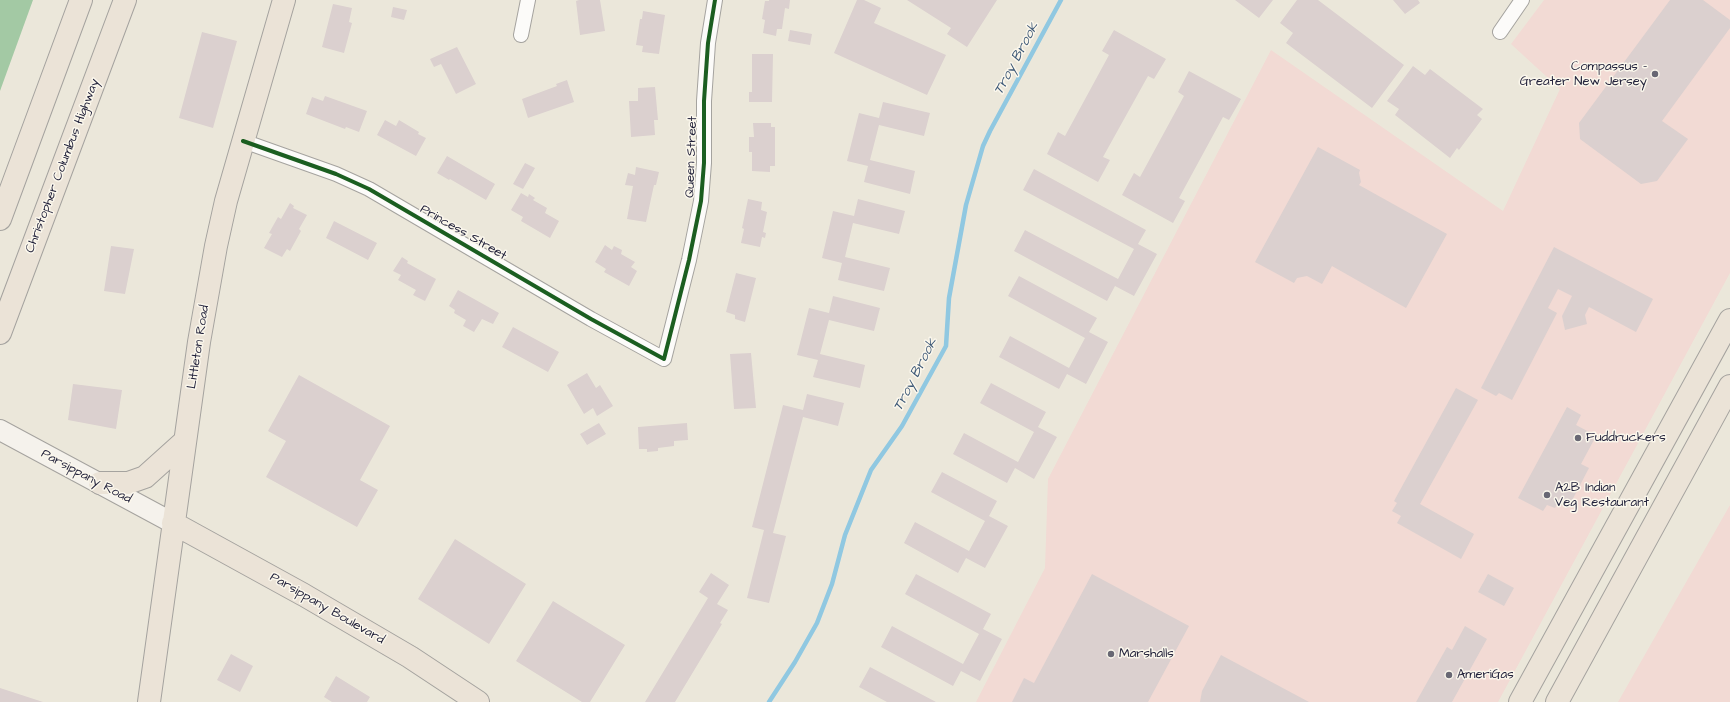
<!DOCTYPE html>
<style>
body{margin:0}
canvas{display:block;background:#ebe7da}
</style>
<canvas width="1730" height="702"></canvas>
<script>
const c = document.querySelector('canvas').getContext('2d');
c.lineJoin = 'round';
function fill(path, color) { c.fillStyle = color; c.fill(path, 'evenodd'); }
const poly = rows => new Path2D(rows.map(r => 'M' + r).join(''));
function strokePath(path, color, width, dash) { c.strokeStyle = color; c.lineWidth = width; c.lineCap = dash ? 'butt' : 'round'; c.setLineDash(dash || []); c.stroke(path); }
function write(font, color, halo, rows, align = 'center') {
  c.font = font + ' "Architects Daughter",sans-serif'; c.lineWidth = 3; c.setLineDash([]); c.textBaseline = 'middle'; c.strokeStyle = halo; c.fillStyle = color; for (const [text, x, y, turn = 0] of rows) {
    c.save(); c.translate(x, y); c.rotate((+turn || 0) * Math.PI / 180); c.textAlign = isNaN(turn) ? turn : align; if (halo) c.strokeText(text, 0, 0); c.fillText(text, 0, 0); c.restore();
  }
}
const built = poly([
 [1544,0,1730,0,1730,273,1498,702,976,702,1045,568,1048,479,1271,50,1503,211,1560,89,1511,44],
 [1730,505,1730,702,1618,702]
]);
const forest = poly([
 [0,0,33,0,0,91]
]);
const stream = poly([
 [769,702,795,662,817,623,832,584,845,535,871,470,902,426,946,346,949,298,966,205,983,146,990,131,1061,0]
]);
const building = poly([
 [579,0,600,0,605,31,580,35,576,1],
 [769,0,790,0,789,9,785,8,782,29,777,29,776,36,763,33,765,20,762,19,765,1,769,1],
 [857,0,864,0,881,8,874,23,946,55,927,95,834,53],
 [907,0,997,0,967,47,947,34,951,28],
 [1235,0,1273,0,1259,18],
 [1297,0,1318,0,1404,65,1372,108,1286,43,1293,33,1280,23],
 [1393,0,1418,0,1420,3,1405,14],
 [1670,0,1703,0,1730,20,1730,28,1662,121,1688,139,1657,181,1641,184,1580,139,1579,123],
 [333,4,352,8,349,22,352,23,344,53,322,47],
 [393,7,407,10,404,20,391,17],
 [643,11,665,15,659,54,642,52,643,46,636,45,640,19,642,19],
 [790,30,812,34,810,45,788,41],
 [1114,30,1166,59,1154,79,1148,76,1103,157,1110,160,1098,182,1047,154,1058,132,1065,136,1109,55,1102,51],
 [202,32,237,41,213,128,179,118],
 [457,47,476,84,456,94,441,64,434,67,430,59],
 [752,54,773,54,772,102,749,102,749,92,752,92],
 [1413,66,1425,75,1430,69,1483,109,1477,115,1482,119,1459,150,1457,148,1450,158,1395,115,1399,109,1387,101],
 [1189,71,1241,99,1229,120,1223,117,1179,198,1185,201,1173,223,1122,195,1134,173,1140,177,1184,96,1178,92],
 [567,80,574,102,528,118,522,99,557,86,556,84],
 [655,87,658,120,654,120,655,135,631,137,629,101,638,101,638,88],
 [325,96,367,111,359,132,346,127,345,129,306,114,312,97,323,101],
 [883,102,930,113,924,136,879,125,870,160,915,171,910,194,864,182,868,166,847,161,859,113,879,118],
 [385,120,396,126,399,120,419,132,418,134,426,138,416,156,377,135],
 [753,123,771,123,771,127,775,127,775,166,770,166,770,172,752,171,752,152,749,152,749,137,754,137],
 [1318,147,1360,170,1359,173,1361,182,1359,185,1447,234,1406,308,1332,266,1322,284,1307,276,1297,278,1294,283,1255,262],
 [447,156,495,184,486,200,450,179,449,180,437,173],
 [525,163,535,168,523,189,513,184],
 [636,167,659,172,656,185,654,185,646,222,627,219,633,186,625,185,628,173,635,175],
 [1034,169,1146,230,1138,244,1157,254,1134,296,1115,286,1107,301,1014,251,1025,230,1118,279,1134,249,1023,190],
 [521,193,528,197,529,194,535,198,533,200,547,208,545,213,559,221,550,238,521,221,523,217,511,210],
 [748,199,762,202,761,210,767,212,763,232,766,233,765,238,762,237,760,247,741,243,744,229,742,228],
 [858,199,905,211,899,234,853,223,845,257,890,268,884,291,838,280,842,263,822,258,833,211,854,216],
 [290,203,294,206,293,208,307,215,299,229,301,231,290,251,287,249,282,257,264,248,272,234,269,233,278,217,281,219],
 [334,221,377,243,368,260,326,238],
 [605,245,612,250,614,246,622,250,621,254,635,262,631,267,637,271,629,286,604,272,606,269,595,262],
 [111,246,134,249,125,294,104,291],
 [1554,247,1653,299,1636,332,1589,307,1585,315,1587,324,1565,330,1562,316,1572,296,1558,289,1548,308,1557,313,1512,400,1499,393,1496,396,1481,388],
 [402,257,408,261,407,263,436,279,425,301,413,295,416,290,398,280,401,275,393,271],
 [736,273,756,278,745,322,735,319,735,315,726,312],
 [1019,276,1097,318,1089,332,1108,342,1086,384,1067,374,1059,389,999,357,1010,336,1069,368,1085,338,1008,296],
 [458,290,499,313,493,324,482,319,474,332,463,326,466,320,454,313,455,310,449,306],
 [833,296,880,308,874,331,829,320,820,354,865,365,860,388,813,377,818,360,797,355,809,308,829,313],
 [513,327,559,352,548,372,502,347],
 [751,353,756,408,734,409,730,354],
 [587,373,596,388,600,385,613,406,597,416,593,408,584,414,567,385],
 [299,375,390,426,360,480,378,490,357,527,266,477,286,441,268,431],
 [991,383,1046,412,1038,427,1057,437,1034,479,1015,468,1007,483,953,454,964,433,1018,462,1034,432,980,403],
 [73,384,122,390,116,429,68,420],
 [1456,388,1478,400,1420,504,1474,534,1461,559,1397,523,1401,516,1392,511,1397,503,1394,501],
 [807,394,844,403,838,426,803,417,773,533,786,536,769,603,747,598,764,530,752,527,783,405,803,410],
 [1567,407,1581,415,1576,425,1593,434,1595,438,1581,464,1589,468,1568,508,1558,503,1555,508,1547,505,1543,511,1518,498],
 [599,423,606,434,587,445,580,434],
 [687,423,688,440,674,441,674,446,658,448,658,451,647,452,647,449,639,449,638,427],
 [942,472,997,501,989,516,1008,526,985,568,966,558,958,573,904,543,915,522,969,551,985,521,931,492],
 [455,539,526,584,489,644,418,599],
 [711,573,729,585,717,604,728,610,720,623,722,624,675,702,645,702,708,598,699,592],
 [916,574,991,614,983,629,1002,639,980,681,961,671,953,686,881,647,892,626,963,664,979,634,905,594],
 [1092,574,1189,626,1148,702,1012,702,1024,678,1034,683],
 [1488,574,1514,588,1504,606,1478,592],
 [553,601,625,645,590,702,582,702,516,661],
 [1465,626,1487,639,1452,702,1416,702,1447,647,1452,650],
 [231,654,253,666,240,692,217,680],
 [1221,655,1309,702,1200,702,1202,691],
 [870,667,936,702,887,702,859,687],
 [336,676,370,697,367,702,332,702,324,697],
 [0,688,43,702,0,702]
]);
const minor = poly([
 [1500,32,1522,0],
 [521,35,528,0],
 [243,141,336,174,369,189,591,319,664,359,689,260,701,201,704,163,704,101,708,43,715,0]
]);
const secondary = poly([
 [0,430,173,523]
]);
const primary = poly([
 [100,483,128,483,145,477,185,441],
 [173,523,304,595,410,657,478,702],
 [149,702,199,342,216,246,226,201,284,0]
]);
const trunk = poly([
 [1520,702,1730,320],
 [1557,702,1730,386]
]);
const motorway = poly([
 [0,219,81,0],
 [0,333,125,0]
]);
const cycleway = poly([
 [243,141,336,174,369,189,591,319,664,359,689,260,701,201,704,163,704,101,708,43,715,0]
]);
const markers = [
 [1655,74,4,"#686773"],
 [1578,438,4,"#686773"],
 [1547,495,4,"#686773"],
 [1111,654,4,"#686773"],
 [1449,675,4,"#686773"]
];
const poiNames = [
 ["Compassus -",1647,67,"right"],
 ["Greater New Jersey",1647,82,"right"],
 ["Fuddruckers",1586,438],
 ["A2B Indian",1555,488],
 ["Veg Restaurant",1555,503],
 ["Marshalls",1119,654],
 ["AmeriGas",1457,675]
];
const streetNames = [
 ["Queen Street",692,157,-88],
 ["Christopher Columbus Highway",63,166,-69],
 ["Princess Street",463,233,30],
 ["Littleton Road",199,347,-81],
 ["Parsippany Road",86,477,28],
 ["Parsippany Boulevard",327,609,30]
];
const waterNames = [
 ["Troy Brook",1017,59,-62],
 ["Troy Brook",916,375,-63]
];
fill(built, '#f2dad4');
fill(forest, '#a3c9a4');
strokePath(stream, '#90c8e1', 4.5);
fill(building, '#dbd0cf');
strokePath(minor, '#a5a39f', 16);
strokePath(secondary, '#a5a39f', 22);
strokePath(primary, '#a5a39f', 24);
strokePath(trunk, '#a5a39f', 24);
strokePath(motorway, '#a5a39f', 24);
strokePath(minor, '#fcfbf9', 14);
strokePath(secondary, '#f5f2ec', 20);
strokePath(primary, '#ebe3d7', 22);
strokePath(trunk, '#ebe3d7', 22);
strokePath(motorway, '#ebe3d7', 22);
strokePath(cycleway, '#1b5e20', 4);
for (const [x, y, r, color] of markers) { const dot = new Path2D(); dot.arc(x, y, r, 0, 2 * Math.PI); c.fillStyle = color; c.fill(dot); strokePath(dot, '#fbf7ec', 1.5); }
write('13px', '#22223b', '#fbf7ec', poiNames, 'left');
write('13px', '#22223b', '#fbf7ec', streetNames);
write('italic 14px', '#3b5776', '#fbf7ec', waterNames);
</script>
